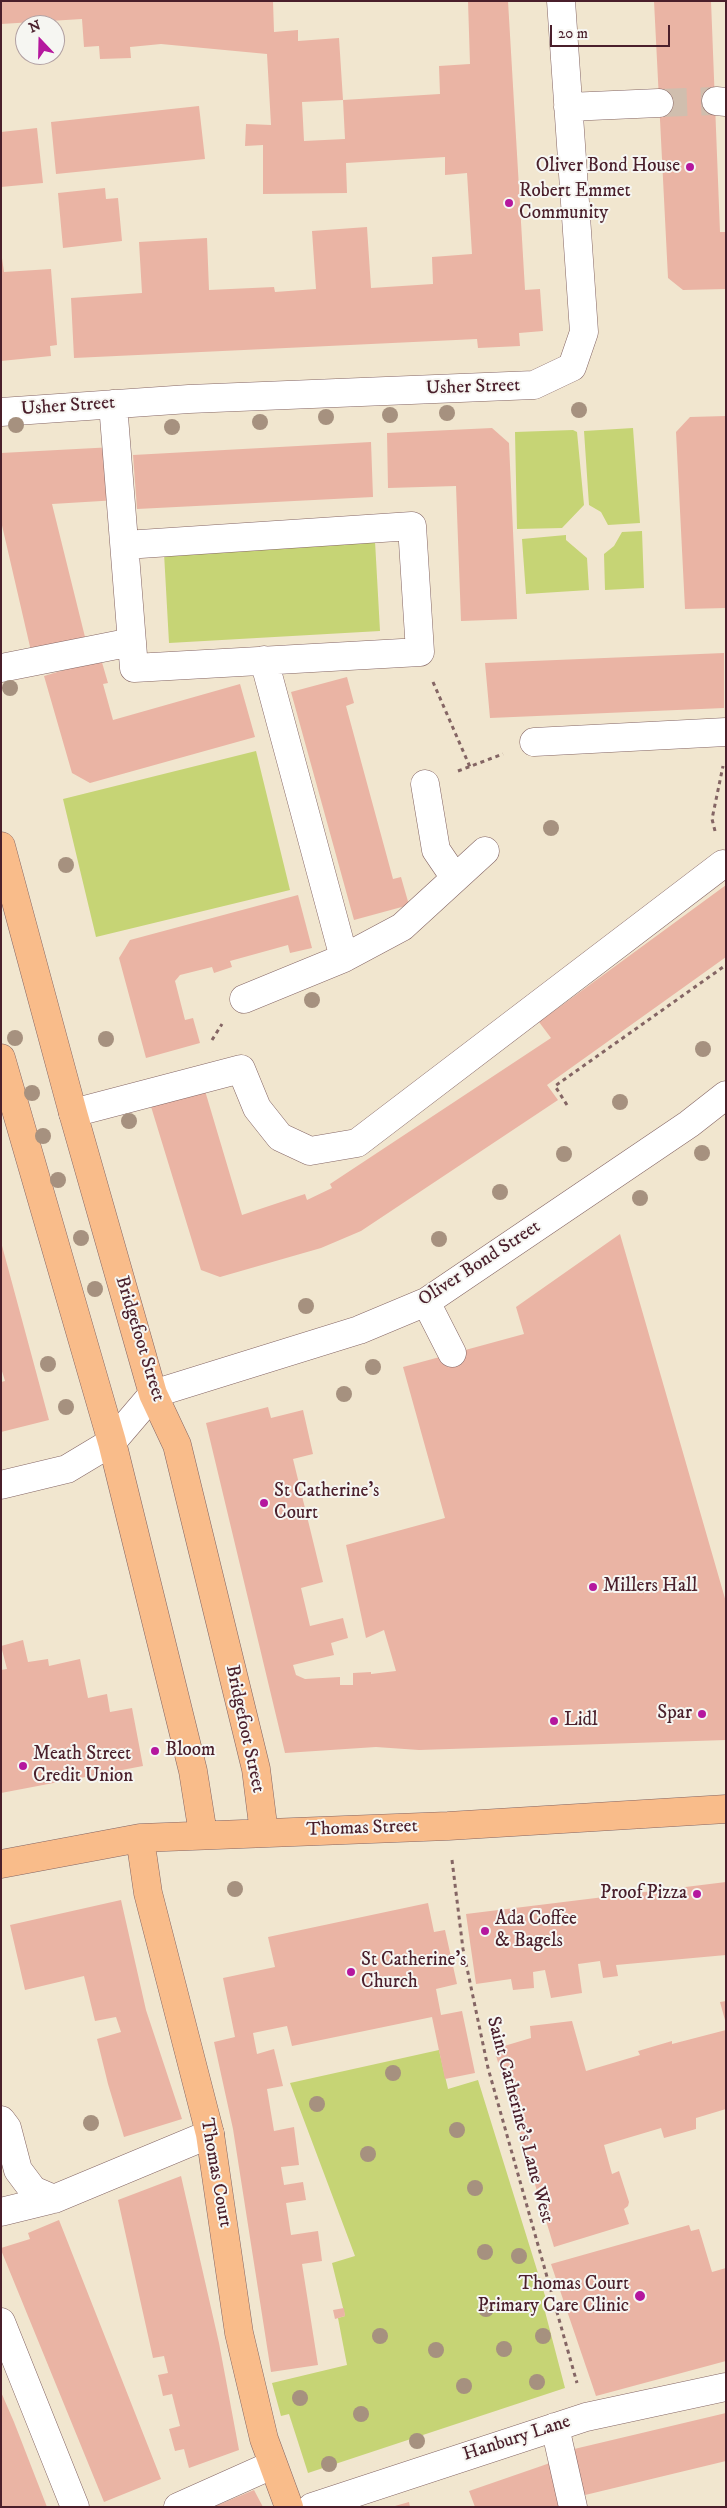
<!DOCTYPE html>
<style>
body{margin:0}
#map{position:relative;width:727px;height:2508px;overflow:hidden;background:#f1e6cf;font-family:"IM FELL DW Pica",serif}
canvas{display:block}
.frame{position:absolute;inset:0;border:2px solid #4a1f2b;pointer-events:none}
.north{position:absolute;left:15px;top:15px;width:50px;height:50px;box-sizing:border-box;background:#f6f6f2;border:1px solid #b1a0a2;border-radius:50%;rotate:339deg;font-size:14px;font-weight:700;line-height:20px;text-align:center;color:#4a1f2b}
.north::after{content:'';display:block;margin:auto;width:18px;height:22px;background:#b5179e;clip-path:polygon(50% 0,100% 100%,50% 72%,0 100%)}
.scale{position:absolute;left:550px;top:25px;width:120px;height:22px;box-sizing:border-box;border:2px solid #4a1f2b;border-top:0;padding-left:6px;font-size:15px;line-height:18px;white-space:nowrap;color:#4a1f2b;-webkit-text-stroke:4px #f6f6f2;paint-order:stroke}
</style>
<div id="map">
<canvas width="727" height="2508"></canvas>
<div class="frame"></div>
<div class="north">N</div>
<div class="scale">20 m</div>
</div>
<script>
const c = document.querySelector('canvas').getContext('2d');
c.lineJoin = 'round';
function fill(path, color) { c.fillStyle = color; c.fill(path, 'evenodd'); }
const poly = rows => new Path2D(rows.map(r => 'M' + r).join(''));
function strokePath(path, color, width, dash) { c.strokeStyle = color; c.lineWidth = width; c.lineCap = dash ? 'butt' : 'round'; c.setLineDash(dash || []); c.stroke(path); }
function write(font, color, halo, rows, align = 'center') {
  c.font = font + ' "IM FELL DW Pica",serif'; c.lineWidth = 4; c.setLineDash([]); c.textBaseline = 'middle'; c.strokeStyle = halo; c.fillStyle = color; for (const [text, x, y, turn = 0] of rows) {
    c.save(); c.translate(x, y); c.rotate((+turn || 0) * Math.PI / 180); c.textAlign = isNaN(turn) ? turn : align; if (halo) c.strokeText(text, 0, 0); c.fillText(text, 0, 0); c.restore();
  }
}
const green = poly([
 [633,428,640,523,608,525,601,512,589,505,584,431],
 [573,430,577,432,584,505,562,528,517,529,515,432],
 [642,531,644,588,605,590,604,554,614,546,622,532],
 [566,535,566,540,587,558,589,590,526,594,522,539],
 [375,541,380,631,169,643,164,553],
 [256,751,290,890,96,937,63,799],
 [439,2050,448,2089,478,2080,546,2299,542,2300,565,2388,308,2473,289,2414,281,2416,272,2383,347,2365,338,2318,345,2316,332,2263,355,2256,290,2083]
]);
const building = poly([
 [1,1,273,1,274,32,298,30,298,41,339,38,343,100,302,102,304,141,345,139,343,100,440,94,439,66,470,64,468,1,508,1,525,290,540,289,543,331,519,333,520,346,478,348,477,339,74,358,71,298,142,293,139,242,207,238,209,290,274,287,275,292,316,289,312,231,367,227,371,288,433,284,432,257,472,254,467,173,445,175,445,157,346,163,347,193,263,194,263,145,245,146,246,124,271,125,267,54,161,44,130,47,131,58,100,59,99,46,84,47,82,19,1,24],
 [654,1,711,1,720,232,726,232,726,289,683,290,668,278],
 [199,106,205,159,56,174,51,122],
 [37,128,43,183,1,187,1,132],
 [105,188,106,199,118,198,122,241,63,248,58,193],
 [1,251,4,272,51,269,57,345,50,346,51,356,1,361],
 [726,416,726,608,685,609,676,432,690,417],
 [492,428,509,443,517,619,461,621,456,486,388,488,387,433],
 [371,442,373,497,137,509,133,455],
 [114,447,118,500,52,504,85,637,31,651,1,521,1,453],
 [724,653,724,708,490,718,485,663],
 [101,659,108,683,103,684,113,720,240,684,255,737,90,783,72,773,44,676],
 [347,677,354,703,346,706,393,879,401,877,409,905,354,920,291,692],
 [726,885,726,957,547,1085,558,1100,361,1231,321,1248,220,1277,201,1270,149,1100,203,1084,242,1215,305,1194,307,1200,332,1188,330,1184,551,1038,539,1022],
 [298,895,312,948,290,953,288,945,230,961,232,967,214,973,212,967,180,975,175,981,185,1020,193,1018,200,1043,146,1058,119,958,130,940],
 [620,1234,726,1602,726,1740,419,1750,376,1747,285,1753,206,1423,268,1407,271,1418,303,1410,313,1454,293,1459,323,1582,301,1588,310,1626,343,1618,348,1638,331,1643,334,1655,293,1665,296,1675,305,1679,340,1677,340,1685,353,1685,353,1673,371,1672,371,1674,396,1671,384,1630,366,1638,346,1545,445,1518,403,1367,524,1334,516,1307],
 [1,1242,49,1420,1,1432,1,1382,5,1381,1,1368],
 [23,1640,28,1662,48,1659,49,1666,80,1659,88,1698,107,1694,110,1712,132,1708,143,1766,1,1793,1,1670,7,1669,1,1646],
 [726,1882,726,1955,616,1965,618,1976,603,1978,600,1961,578,1964,582,1993,551,1998,545,1970,533,1972,534,1988,513,1990,511,1979,476,1984,466,1914],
 [121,1900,146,2010,182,2119,124,2137,108,2084,97,2039,121,2032,116,2017,95,2021,84,1976,25,1990,10,1925],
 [428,1903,434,1932,445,1930,457,1984,436,1989,441,2015,462,2011,475,2073,445,2079,432,2017,292,2046,287,2026,253,2033,257,2054,274,2049,283,2086,267,2089,274,2131,294,2127,299,2165,281,2167,284,2185,303,2182,306,2200,286,2203,291,2235,318,2231,322,2261,302,2264,318,2365,271,2372,233,2129,214,2042,235,2037,223,1978,275,1967,268,1937],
 [726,2001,726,2020,725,2020,720,2002],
 [572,2021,586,2071,640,2055,638,2051,672,2041,672,2044,726,2030,726,2109,696,2118,696,2129,664,2138,661,2128,604,2145,612,2174,619,2171,629,2202,628,2206,624,2209,629,2224,554,2247,494,2049,531,2038,530,2026],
 [181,2176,219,2343,239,2450,189,2468,184,2449,175,2451,169,2429,180,2426,172,2394,163,2396,158,2375,168,2373,164,2356,153,2358,118,2200],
 [59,2220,161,2479,104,2502,1,2250,1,2248,30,2239,28,2233],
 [689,2225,691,2231,699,2229,712,2272,726,2268,726,2361,596,2396,551,2264],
 [344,2308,345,2316,335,2319,333,2310],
 [1,2392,14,2422,47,2507,1,2507],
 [726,2413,726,2461,581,2496,570,2450],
 [550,2463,564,2507,475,2507,469,2491],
 [254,2490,263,2507,213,2507],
 [409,2502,410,2507,395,2507,395,2506]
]);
const minorTunnel = poly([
 [659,103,716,101]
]);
const path = poly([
 [433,682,470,767],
 [458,771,503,754],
 [715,831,712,819,723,766],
 [212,1040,222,1024],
 [567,1105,555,1086,726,965],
 [452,1860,463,1949,488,2068,577,2383]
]);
const minor = poly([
 [716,101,726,102],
 [568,107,659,103],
 [113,404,134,668,420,652,412,526,125,545],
 [1,412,189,399,534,385,572,367,584,332,561,1],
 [264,660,344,958],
 [1,668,132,642],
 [534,742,726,732],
 [425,784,436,850,455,878],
 [244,999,344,958,402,927,485,851],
 [73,1113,241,1069,257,1108,280,1137,310,1151,357,1143,723,864,726,865],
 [426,1302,452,1353],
 [1,1485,67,1469,112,1442,153,1394,359,1330,426,1302,689,1124,726,1095],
 [1,2120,7,2128,18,2170,33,2190,54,2199],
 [1,2212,54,2199,210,2134],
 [1,2322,75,2507],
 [555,2427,573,2507],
 [178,2507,272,2465],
 [312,2507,586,2417,726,2387]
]);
const major = poly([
 [1,846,73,1113,153,1394,177,1445,256,1769,264,1833],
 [1,1058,112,1442,193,1771,203,1834],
 [140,1838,148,1893,210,2134,239,2333,264,2439,289,2507],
 [1,1864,140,1838,448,1826,726,1809]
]);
const trees = [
 [579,410],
 [447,413],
 [390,415],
 [326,417],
 [260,422],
 [16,425],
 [172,427],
 [10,688],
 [551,828],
 [66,865],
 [312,1000],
 [15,1038],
 [106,1039],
 [703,1049],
 [32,1093],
 [620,1102],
 [129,1121],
 [43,1136],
 [702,1153],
 [564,1154],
 [58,1180],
 [500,1192],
 [640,1198],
 [81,1238],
 [439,1239],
 [95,1289],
 [306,1306],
 [48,1364],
 [373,1367],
 [344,1394],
 [66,1407],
 [235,1889],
 [393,2073],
 [317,2104],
 [91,2123],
 [457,2130],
 [368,2154],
 [475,2188],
 [485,2252],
 [519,2256],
 [486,2309],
 [380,2336],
 [543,2336],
 [504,2349],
 [436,2350],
 [537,2382],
 [464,2386],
 [300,2398],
 [361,2414],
 [417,2441],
 [329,2464]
];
const markers = [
 [690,167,5,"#b5179e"],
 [509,203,5,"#b5179e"],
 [264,1503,5,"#b5179e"],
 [593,1587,5,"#b5179e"],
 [702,1714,5,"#b5179e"],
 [554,1721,5,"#b5179e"],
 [155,1751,5,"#b5179e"],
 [23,1766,5,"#b5179e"],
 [697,1894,5,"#b5179e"],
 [485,1931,5,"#b5179e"],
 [351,1972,5,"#b5179e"],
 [640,2296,6,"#b5179e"]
];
const poiNames = [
 ["Oliver Bond House",680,167,"right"],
 ["Robert Emmet",519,192],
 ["Community",519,214],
 ["St Catherine's",274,1492],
 ["Court",274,1514],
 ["Millers Hall",603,1587],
 ["Spar",692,1714,"right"],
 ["Lidl",564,1721],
 ["Bloom",165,1751],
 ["Meath Street",33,1755],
 ["Credit Union",33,1777],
 ["Proof Pizza",687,1894,"right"],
 ["Ada Coffee",495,1920],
 ["& Bagels",495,1942],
 ["St Catherine's",361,1961],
 ["Church",361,1983],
 ["Thomas Court",629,2285,"right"],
 ["Primary Care Clinic",629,2307,"right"]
];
const streetNames = [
 ["Usher Street",473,388,-2],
 ["Usher Street",68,407,-4],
 ["Oliver Bond Street",480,1264,-33],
 ["Bridgefoot Street",139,1339,73],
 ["Bridgefoot Street",244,1729,78],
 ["Thomas Street",362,1829,-2],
 ["Saint Catherine's Lane West",519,2120,75],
 ["Thomas Court",215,2173,80],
 ["Hanbury Lane",517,2439,-18]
];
fill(green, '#c6d475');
fill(building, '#eab4a4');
strokePath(minorTunnel, '#d0beae', 28, [28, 14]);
strokePath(minor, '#846564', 29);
strokePath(major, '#846564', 29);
strokePath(path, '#846564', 3, [4, 4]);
strokePath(minor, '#fff', 28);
strokePath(major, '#f9bc8a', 28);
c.fillStyle = '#a6917f';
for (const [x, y] of trees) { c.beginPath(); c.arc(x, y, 8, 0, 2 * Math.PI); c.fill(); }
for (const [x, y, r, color] of markers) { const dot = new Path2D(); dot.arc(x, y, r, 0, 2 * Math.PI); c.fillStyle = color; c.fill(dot); strokePath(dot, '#f6f6f2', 2); }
write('19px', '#4a1f2b', '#f6f6f2', poiNames, 'left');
write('19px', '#4a1f2b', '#f6f6f2', streetNames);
</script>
